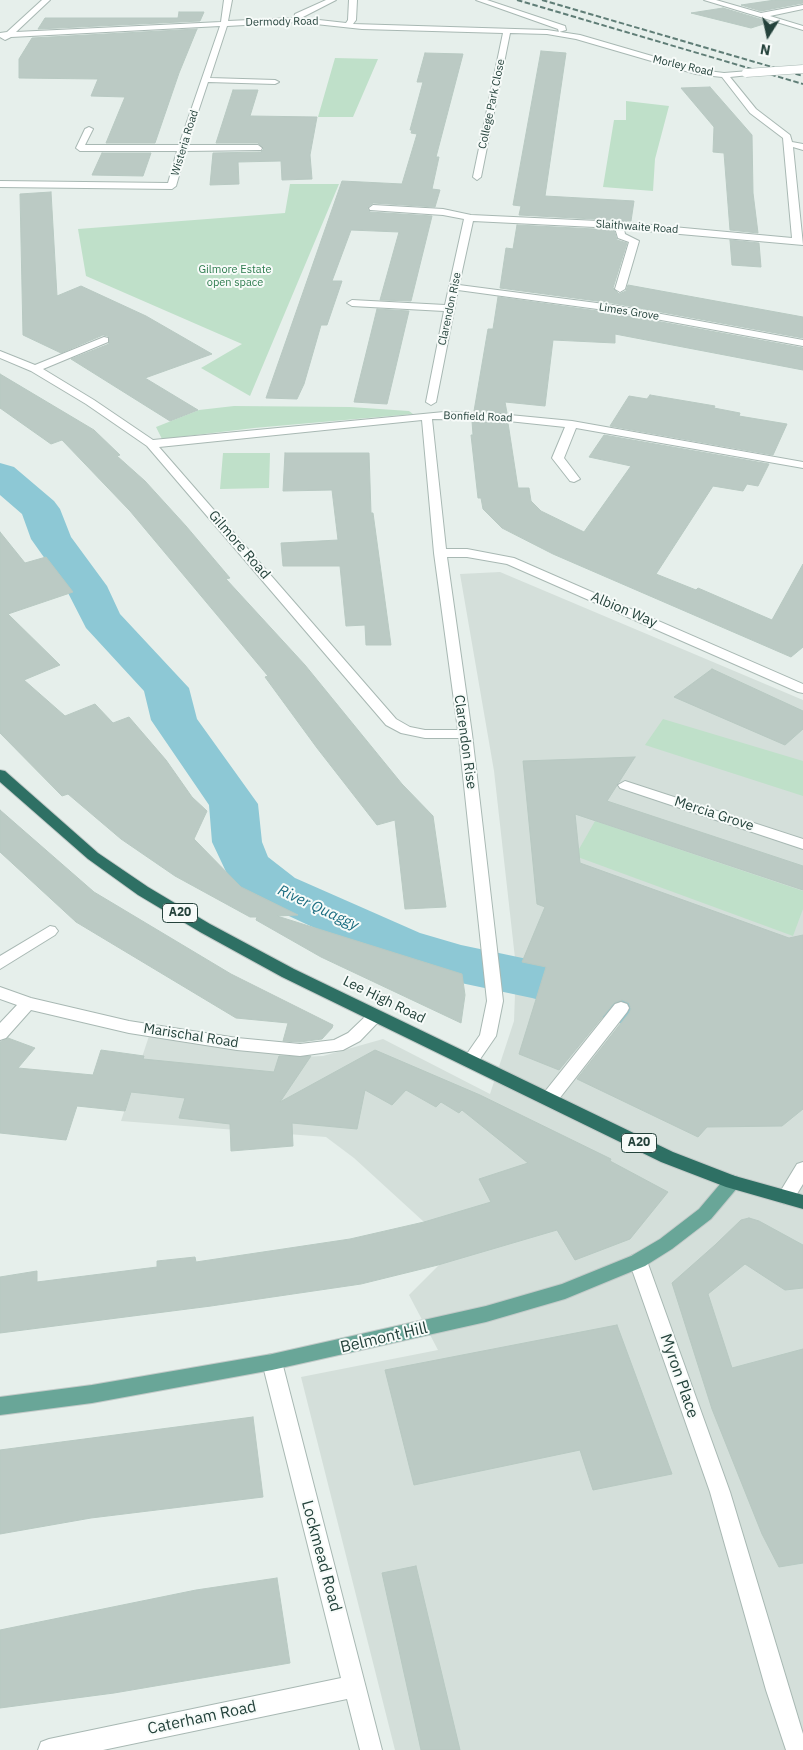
<!DOCTYPE html>
<style>
body{margin:0}
#map{position:relative;width:803px;height:1750px;overflow:hidden;background:#e6efeb;font-family:"IBM Plex Sans",sans-serif}
canvas{display:block}
.north{position:absolute;left:743px;top:10px;width:50px;height:50px;-webkit-text-stroke:4px #f7fbf9;paint-order:stroke;rotate:190deg;font-size:14px;font-weight:700;line-height:20px;text-align:center;color:#24423b}
.north::after{content:'';display:block;margin:auto;width:18px;height:22px;background:#24423b;clip-path:polygon(50% 0,100% 100%,50% 72%,0 100%)}
</style>
<div id="map">
<canvas width="803" height="1750"></canvas>
<div class="north">N</div>
</div>
<script>
const c = document.querySelector('canvas').getContext('2d');
c.lineJoin = 'round';
function fill(path, color) { c.fillStyle = color; c.fill(path, 'evenodd'); }
const poly = rows => new Path2D(rows.map(r => 'M' + r).join(''));
function strokePath(path, color, width, dash) { c.strokeStyle = color; c.lineWidth = width; c.lineCap = dash ? 'butt' : 'round'; c.setLineDash(dash || []); c.stroke(path); }
function write(font, color, halo, rows, align = 'center') {
  c.font = font + ' "IBM Plex Sans",sans-serif'; c.lineWidth = 4; c.setLineDash([]); c.textBaseline = 'middle'; c.strokeStyle = halo; c.fillStyle = color; for (const [text, x, y, turn = 0] of rows) {
    c.save(); c.translate(x, y); c.rotate((+turn || 0) * Math.PI / 180); c.textAlign = isNaN(turn) ? turn : align; if (halo) c.strokeText(text, 0, 0); c.fillText(text, 0, 0); c.restore();
  }
}
const built = poly([
 [500,572,803,700,803,1750,395,1750,301,1377,438,1350,409,1295,439,1265,424,1222,354,1158,326,1137,121,1121,149,1036,300,1057,323,1056,383,1039,490,1094,514,1021,516,967,494,771,460,574]
]);
const green = poly([
 [335,58,378,59,353,117,318,117],
 [626,101,669,106,655,159,653,191,603,187,614,120,626,120],
 [290,184,339,184,250,396,201,368,242,344,86,276,78,229,285,213],
 [234,406,350,407,409,411,413,414,254,428,162,439,156,427,199,410],
 [223,453,270,453,269,488,220,489],
 [663,719,803,761,803,796,645,745],
 [595,821,803,891,803,909,793,936,575,856]
]);
const river = poly([
 [0,463,14,467,54,501,60,509,71,537,107,586,120,614,189,688,197,719,258,804,262,842,268,857,295,878,420,933,461,945,532,960,653,992,696,1013,710,1025,718,1040,710,1055,690,1061,670,1055,656,1041,616,1021,532,998,461,983,383,960,259,902,229,878,212,842,209,805,151,720,144,691,86,628,65,587,31,539,22,514,0,495,0,463]
]);
const building = poly([
 [775,0,803,0,803,3,761,11,741,5,775,0],
 [723,8,770,22,751,28,691,13,723,8],
 [179,12,204,12,200,21,38,29,45,18,178,18,179,12],
 [197,29,179,73,155,143,106,143,125,97,91,96,98,79,19,78,19,59,32,38,197,29],
 [541,51,566,53,545,196,634,201,631,221,519,215,521,206,513,205,541,51],
 [425,53,463,54,436,157,439,157,432,189,440,190,435,207,373,203,367,208,370,212,432,216,411,301,380,300,399,232,351,230,332,281,342,281,327,325,321,325,304,384,297,399,266,398,342,181,402,184,417,134,411,133,412,130,410,130,423,82,417,82,425,53],
 [710,87,752,135,753,193,758,233,730,230,724,153,713,152,714,127,681,88,710,87],
 [233,90,258,90,250,116,317,117,310,155,312,179,282,180,281,161,238,162,239,184,210,185,213,153,261,152,264,149,258,143,216,143,233,90],
 [102,153,151,153,143,176,92,175,102,153],
 [51,192,57,296,81,286,146,316,212,354,145,378,198,410,170,421,71,359,109,344,108,336,103,335,61,353,23,335,20,194,51,192],
 [517,225,614,230,617,240,627,243,613,288,619,294,626,291,628,285,803,317,803,338,612,303,500,288,506,248,513,249,517,225],
 [730,240,759,243,761,267,732,265,730,240],
 [498,297,612,313,803,348,803,370,615,334,615,343,553,340,545,406,505,402,507,413,474,411,488,329,493,329,498,297],
 [377,309,409,311,387,404,354,402,377,309],
 [0,374,94,430,120,455,117,456,145,481,186,526,230,578,226,579,305,665,402,784,433,816,446,907,405,909,395,820,377,825,317,748,265,677,268,676,130,511,62,440,51,444,0,408,0,374],
 [650,395,715,406,714,408,740,413,739,416,787,424,773,455,610,426,629,396,647,399,650,395],
 [472,421,508,423,518,488,529,488,531,501,541,511,584,532,631,466,589,457,604,435,769,464,758,486,747,484,743,491,713,486,656,574,696,590,698,588,772,620,803,564,803,647,791,657,553,554,502,528,483,509,481,498,478,498,471,435,473,435,472,421],
 [285,453,369,453,371,513,373,513,391,645,366,645,365,625,346,626,340,566,283,566,281,543,338,540,332,490,283,491,285,453],
 [0,532,25,563,46,557,73,592,8,614,60,665,24,680,65,716,95,704,113,723,129,717,166,760,192,797,207,811,194,839,241,887,298,915,277,916,462,974,465,995,461,1023,321,957,256,920,257,917,250,917,175,876,121,839,68,794,62,796,0,733,0,532],
 [712,669,803,711,803,729,785,745,674,697,712,669],
 [635,757,607,801,803,866,803,890,575,814,580,863,789,938,803,935,803,1109,782,1126,707,1127,698,1137,577,1079,629,1013,631,1009,629,1003,622,1000,614,1003,559,1070,519,1054,546,967,522,962,545,907,537,904,523,761,635,757],
 [0,810,94,892,231,974,333,1025,332,1028,322,1039,300,1042,283,1041,288,1023,236,1018,76,922,0,852,0,810],
 [8,1038,35,1048,18,1068,93,1075,101,1050,144,1056,143,1059,274,1072,279,1056,311,1056,280,1102,375,1050,480,1095,611,1159,610,1161,668,1192,630,1239,575,1260,557,1230,438,1265,361,1284,211,1306,0,1333,0,1277,37,1271,37,1282,157,1267,157,1261,195,1257,196,1262,350,1239,424,1222,491,1202,479,1179,528,1163,462,1110,459,1113,441,1102,436,1107,406,1090,392,1105,365,1090,357,1129,292,1123,293,1146,231,1151,230,1124,179,1118,185,1098,131,1092,125,1111,77,1106,66,1140,0,1133,0,1042,8,1038],
 [749,1218,759,1221,803,1245,803,1288,785,1290,745,1264,708,1294,732,1368,803,1349,803,1563,779,1567,762,1534,712,1409,672,1283,715,1245,741,1220,749,1218],
 [617,1325,672,1474,593,1490,580,1450,414,1485,385,1370,617,1325],
 [253,1417,263,1497,91,1518,0,1534,0,1450,253,1417],
 [416,1566,460,1750,421,1750,382,1573,416,1566],
 [277,1578,290,1663,114,1693,0,1708,0,1630,196,1590,277,1578]
]);
const minor = poly([
 [42,0,50,0,16,32,221,22,224,0,232,0,228,21,294,18,295,14,326,0,336,0,301,18,346,23,348,20,349,0,357,0,356,20,353,24,547,30,580,35,700,70,724,73,749,71,749,75,730,77,756,109,790,135,792,142,803,144,803,150,793,147,803,245,624,229,625,234,639,241,625,289,620,292,615,289,629,242,618,238,615,228,473,221,459,285,612,305,803,340,803,346,612,311,458,290,436,402,431,405,426,402,444,311,352,306,347,303,352,300,445,305,464,219,443,215,370,210,369,208,373,205,443,209,471,215,619,222,792,238,783,138,750,113,722,77,696,74,576,39,547,34,510,33,481,177,477,180,473,177,503,33,362,29,297,22,227,26,210,78,275,80,279,82,275,84,208,82,187,145,258,145,262,148,261,150,186,151,176,186,172,189,0,187,0,181,168,183,177,151,80,151,76,148,85,129,89,127,93,129,85,145,179,145,220,26,11,37,5,40,0,37,0,33,7,32,42,0],
 [476,0,487,0,565,26,566,30,559,32,558,29,476,0],
 [704,0,716,0,761,13,803,5,803,9,770,16,803,26,803,30,704,0],
 [104,337,108,338,108,342,43,369,94,400,153,440,444,412,499,414,572,421,803,462,803,468,576,428,564,458,580,479,574,482,570,481,552,458,565,427,499,420,432,419,446,549,467,549,514,558,803,684,803,693,798,692,507,564,467,557,447,557,472,734,503,1001,496,1036,476,1065,470,1067,464,1065,462,1061,480,1035,487,1001,459,738,425,738,401,733,386,725,147,446,86,404,31,371,0,358,0,351,35,365,104,337],
 [422,420,434,553,458,730,425,730,410,727,396,719,159,447,422,420],
 [625,781,803,839,803,849,620,788,618,785,625,781],
 [50,926,55,927,58,931,55,935,0,969,0,956,50,926],
 [0,987,31,998,129,1021,237,1038,300,1044,334,1040,348,1033,370,1012,376,1010,382,1012,384,1016,360,1041,343,1050,300,1056,237,1050,129,1033,31,1010,6,1038,0,1040,0,1023,17,1005,0,999,0,987],
 [621,1002,627,1004,629,1008,627,1012,555,1104,549,1105,543,1104,540,1099,543,1094,615,1004,621,1002],
 [803,1162,803,1184,792,1202,786,1204,780,1202,777,1197,780,1192,797,1164,803,1162],
 [638,1253,645,1256,647,1261,730,1492,803,1734,803,1750,786,1750,766,1690,710,1492,629,1261,631,1256,638,1253],
 [272,1354,279,1356,282,1362,382,1750,360,1750,347,1699,103,1750,38,1750,41,1742,49,1739,341,1678,262,1362,265,1356,272,1354]
]);
const major = poly([
 [732,1175,738,1177,741,1182,738,1187,711,1219,672,1249,645,1266,565,1299,486,1322,272,1370,92,1403,0,1415,0,1397,92,1385,272,1354,486,1306,562,1284,631,1256,660,1239,699,1209,726,1177,732,1175]
]);
const highway = poly([
 [0,770,5,771,98,853,148,887,210,924,294,969,673,1152,735,1176,803,1195,803,1209,726,1187,661,1162,282,977,200,932,138,895,88,859,0,782,0,770]
]);
const rail = poly([
 [517,0,803,84],
 [542,0,803,76]
]);
const minorBridge = poly([
 [746,73,803,69]
]);
const farStreetnames = [
 ["Dermody Road",282,22,-1],
 ["Morley Road",683,66,13],
 ["College Park Close",492,104,-78],
 ["Wisteria Road",185,143,-73],
 ["Slaithwaite Road",637,227,4],
 ["Clarendon Rise",450,309,-78],
 ["Limes Grove",629,312,9],
 ["Bonfield Road",478,417,2]
];
const farParknames = [
 ["Gilmore Estate",235,270],
 ["open space",235,283]
];
const shields = [
 [180,913,35],
 [639,1143,35]
];
const shieldNames = [
 ["A20",180,913],
 ["A20",639,1143]
];
const streetNames = [
 ["Gilmore Road",239,545,49],
 ["Albion Way",624,610,23],
 ["Clarendon Rise",465,742,82],
 ["Mercia Grove",714,814,18],
 ["Lee High Road",384,1000,26],
 ["Marischal Road",191,1036,9]
];
const waterNames = [
 ["River Quaggy",318,908,25]
];
const nearStreetnames = [
 ["Belmont Hill",384,1338,-13],
 ["Myron Place",679,1376,71],
 ["Lockmead Road",321,1556,75],
 ["Caterham Road",202,1718,-12]
];
fill(built, '#d4dfda');
fill(green, '#bfe0c9');
fill(river, '#8dc8d5');
fill(building, '#bbcac4');
strokePath(building, '#b8c9c2', 1);
strokePath(minor, '#a8b8b3', 2);
strokePath(major, '#c2cac8', 2);
strokePath(highway, '#c2cac8', 2);
fill(minor, '#fff');
fill(major, '#69a698');
fill(highway, '#2e7064');
strokePath(rail, '#5f7d76', 2, [5.5, 2.5]);
strokePath(minorBridge, '#a8b8b3', 9, []);
strokePath(minorBridge, '#fff', 8);
write('11px', '#24423b', '#f7fbf9', farStreetnames);
write('11px', '#2c7b4d', '#f7fbf9', farParknames);
for (const [x, y, w] of shields) { const box = new Path2D(); box.roundRect(x - w / 2, y - 9.5, w, 19, 4); c.fillStyle = '#f7fbf9'; c.fill(box); strokePath(box, '#24423b', 1); }
write('bold 12px', '#24423b', null, shieldNames);
write('14px', '#24423b', '#f7fbf9', streetNames);
write('italic 15px', '#1b6d81', '#f7fbf9', waterNames);
write('16px', '#24423b', '#f7fbf9', nearStreetnames);
</script>
